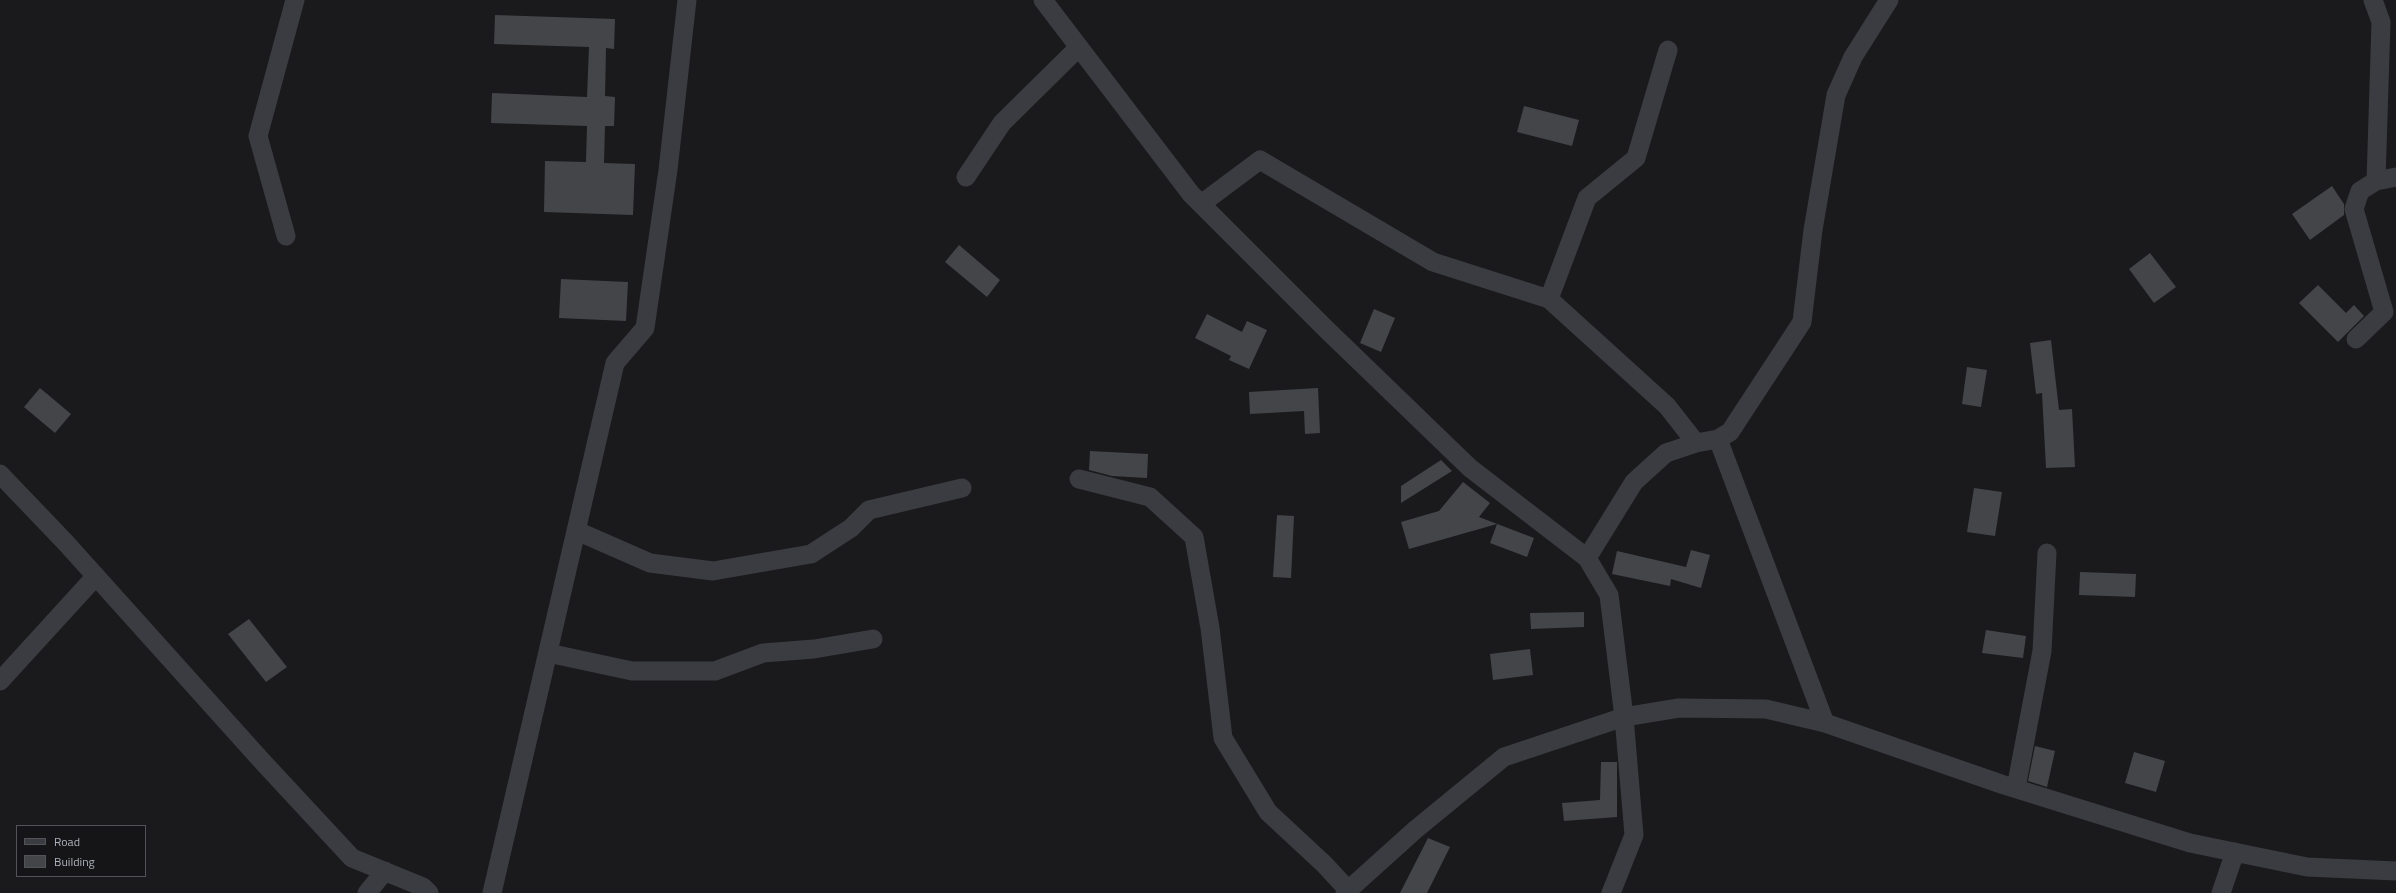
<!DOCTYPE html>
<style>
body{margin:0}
#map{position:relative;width:2396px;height:893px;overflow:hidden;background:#1a1a1c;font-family:"Titillium Web",sans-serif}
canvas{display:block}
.legend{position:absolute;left:16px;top:825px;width:130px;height:52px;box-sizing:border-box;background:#151517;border:1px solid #525359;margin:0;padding:5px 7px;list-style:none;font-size:12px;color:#adb1bb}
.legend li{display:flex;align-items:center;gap:8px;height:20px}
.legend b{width:20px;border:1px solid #525359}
</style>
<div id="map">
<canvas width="2396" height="893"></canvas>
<ul class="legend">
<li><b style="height:5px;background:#3b3c41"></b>Road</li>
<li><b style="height:11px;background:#444549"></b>Building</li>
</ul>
</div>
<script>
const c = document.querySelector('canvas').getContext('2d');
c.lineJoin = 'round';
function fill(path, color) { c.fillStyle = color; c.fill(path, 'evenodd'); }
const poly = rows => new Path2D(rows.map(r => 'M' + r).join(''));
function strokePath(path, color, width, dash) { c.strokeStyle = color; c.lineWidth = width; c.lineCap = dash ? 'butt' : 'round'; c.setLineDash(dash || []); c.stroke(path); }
const building = poly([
 [495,15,615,19,614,49,606,48,605,96,615,97,614,126,605,126,604,163,635,164,633,215,544,212,545,161,586,162,587,126,491,123,492,93,587,97,589,47,494,44],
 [1524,106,1579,120,1572,146,1517,132],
 [2332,186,2344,204,2344,215,2310,240,2292,214],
 [959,245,1000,280,987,297,945,262],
 [2150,253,2176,287,2154,303,2129,269],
 [561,279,628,282,626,321,559,318],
 [2318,285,2346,313,2354,305,2364,316,2338,342,2299,303],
 [1374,309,1395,318,1381,352,1360,343],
 [1207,314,1242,332,1247,321,1267,330,1249,369,1229,360,1231,356,1195,338],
 [2051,340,2059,410,2072,409,2075,467,2046,468,2042,393,2036,394,2030,343],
 [1967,367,1987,370,1981,407,1962,404],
 [40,388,71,414,55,433,24,407],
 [1318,388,1320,433,1305,434,1304,411,1250,414,1249,392],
 [1090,451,1148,454,1147,478,1112,476,1089,470],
 [1441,460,1452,471,1401,503,1401,486],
 [1463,482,1490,503,1479,517,1534,538,1527,557,1490,543,1497,524,1409,549,1401,522,1439,511],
 [1974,488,2002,492,1995,536,1967,532],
 [1277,515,1294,516,1291,578,1273,577],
 [1691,550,1710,555,1701,588,1671,579,1670,586,1612,574,1617,551,1686,567],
 [2080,572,2136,574,2135,597,2079,595],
 [1584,612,1584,627,1531,629,1530,613],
 [249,619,287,667,266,682,228,634],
 [1986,630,2026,636,2023,658,1982,653],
 [1530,649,1533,675,1493,680,1490,654],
 [2035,746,2055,751,2047,787,2028,781],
 [2134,752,2165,761,2156,792,2125,783],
 [1601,762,1617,762,1617,817,1564,821,1562,803,1600,800],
 [1428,838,1450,847,1427,893,1400,893]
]);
const minor = poly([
 [1043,0,1191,194,1326,329,1470,468,1587,558,1609,595,1624,717,1634,835,1611,893],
 [2373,0,2381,22,2376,181,2396,177],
 [966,177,1002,123,1079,47],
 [1201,204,1260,160,1433,262,1549,299,1667,406,1696,443],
 [286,236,258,136,295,0],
 [1549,299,1587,198,1636,158,1668,50],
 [2356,339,2384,312,2354,209,2360,191,2376,181],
 [1718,439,1825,723],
 [0,474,66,543,261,760,352,858,423,887,429,893],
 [1079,479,1150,497,1194,537,1210,628,1223,738,1268,812,1324,864,1349,891],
 [577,531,650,563,713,571,811,554,851,528,869,510,962,488],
 [1587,558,1634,482,1666,453,1696,443,1718,439,1730,432,1802,322,1813,230,1836,95,1853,57,1889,0],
 [548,653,632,671,715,671,763,653,814,649,873,639],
 [0,681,96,576],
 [2016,788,2042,651,2047,553],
 [367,893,385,871],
 [492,893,615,363,645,328,668,170,687,0],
 [1345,893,1415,830,1504,757,1624,717,1679,708,1766,709,1825,723,2004,785,2190,843,2307,867,2396,871],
 [2221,893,2235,852]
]);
fill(building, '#444549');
strokePath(minor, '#3b3c41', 19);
</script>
